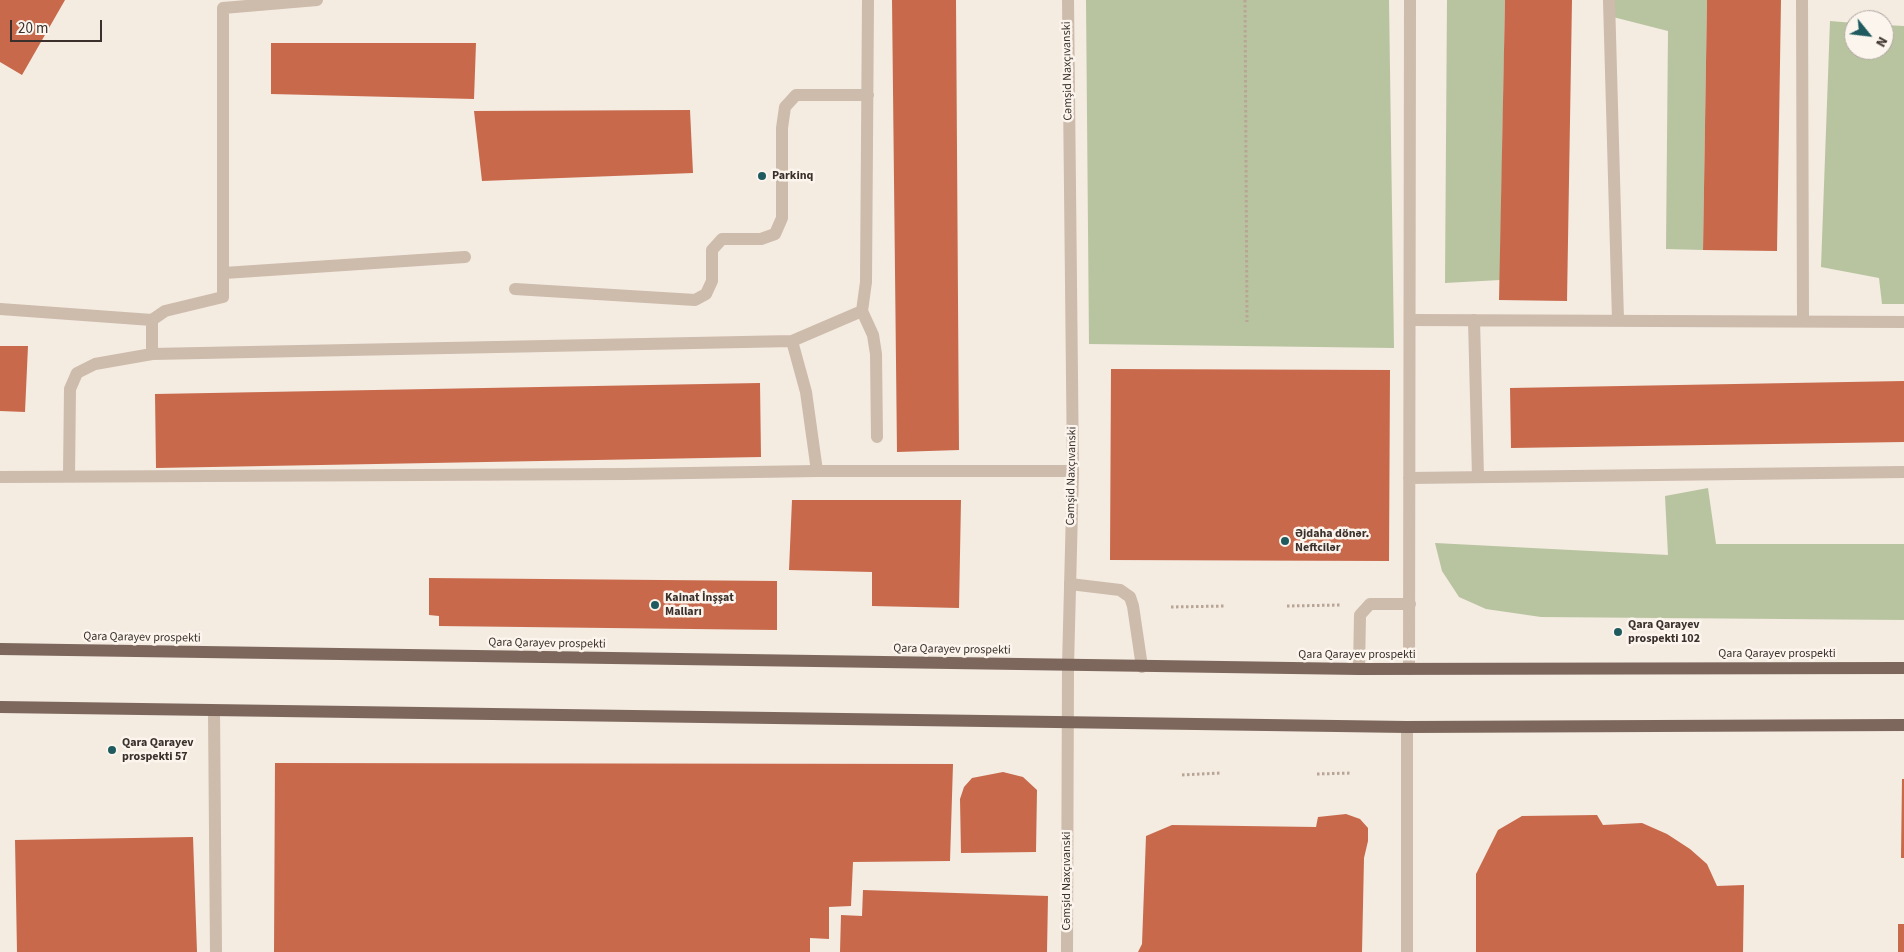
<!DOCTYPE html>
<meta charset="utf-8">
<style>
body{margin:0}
#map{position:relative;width:1904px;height:952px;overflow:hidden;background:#f4ebe1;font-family:"Source Sans 3",sans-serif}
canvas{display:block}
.north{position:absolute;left:1844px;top:10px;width:50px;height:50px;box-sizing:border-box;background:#fbf5ee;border:1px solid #aea6a0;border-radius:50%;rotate:119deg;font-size:14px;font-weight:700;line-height:20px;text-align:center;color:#3b302b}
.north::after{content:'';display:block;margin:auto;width:18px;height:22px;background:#1f5a5e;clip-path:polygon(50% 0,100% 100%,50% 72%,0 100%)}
.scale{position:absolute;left:10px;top:20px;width:92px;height:22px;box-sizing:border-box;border:2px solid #3b302b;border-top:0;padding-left:6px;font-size:15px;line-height:18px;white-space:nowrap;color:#3b302b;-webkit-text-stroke:4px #fbf5ee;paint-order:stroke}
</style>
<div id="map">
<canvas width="1904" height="952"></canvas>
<div class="north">N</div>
<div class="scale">20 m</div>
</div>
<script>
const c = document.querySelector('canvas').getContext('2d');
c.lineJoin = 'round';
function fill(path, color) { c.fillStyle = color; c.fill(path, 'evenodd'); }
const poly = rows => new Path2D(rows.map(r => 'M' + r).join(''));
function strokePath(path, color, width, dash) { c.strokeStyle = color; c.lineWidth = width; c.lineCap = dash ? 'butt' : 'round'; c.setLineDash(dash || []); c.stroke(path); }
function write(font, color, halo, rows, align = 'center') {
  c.font = font + ' "Source Sans 3",sans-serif'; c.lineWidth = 5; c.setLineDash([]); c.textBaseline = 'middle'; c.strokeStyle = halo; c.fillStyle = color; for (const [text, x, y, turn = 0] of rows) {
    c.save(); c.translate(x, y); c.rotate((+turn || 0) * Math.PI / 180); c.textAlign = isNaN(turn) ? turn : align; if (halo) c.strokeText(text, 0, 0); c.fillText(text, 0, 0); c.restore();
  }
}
const green = poly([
 [1086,0,1389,0,1394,348,1089,344],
 [1447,0,1505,0,1500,280,1445,283],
 [1614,0,1707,0,1703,250,1666,249,1668,31,1613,17],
 [1830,21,1854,23,1854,50,1884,50,1884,25,1904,26,1904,304,1882,304,1879,278,1821,267],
 [1708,488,1716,544,1904,544,1904,620,1541,617,1486,609,1459,597,1442,571,1435,543,1668,555,1665,496]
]);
const building = poly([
 [0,0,65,0,22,75,0,62],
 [892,0,956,0,959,450,897,452],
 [1505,0,1572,0,1567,301,1499,300],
 [1707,0,1781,0,1777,251,1703,250],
 [271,43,476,43,474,99,271,94],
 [690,110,693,173,482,181,474,111],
 [0,346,28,346,25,412,0,411],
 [1111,369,1390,370,1389,561,1110,560],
 [1904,381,1904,442,1511,448,1510,388],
 [760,383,761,457,156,468,155,394],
 [792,500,961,500,959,608,872,606,872,572,789,570],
 [429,578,777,581,777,630,439,626,439,616,429,615],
 [275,763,953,764,950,861,853,862,851,906,829,907,829,939,810,938,810,952,274,952],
 [1003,772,1023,777,1037,790,1036,852,961,853,960,799,964,787,972,778],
 [1902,779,1904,779,1904,858,1901,858],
 [1346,814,1360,819,1368,828,1368,841,1364,858,1362,952,1138,952,1142,944,1146,836,1172,825,1316,827,1318,817],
 [1597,815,1603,825,1642,823,1667,834,1690,849,1707,864,1717,886,1744,885,1743,952,1476,952,1476,874,1498,830,1522,816],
 [193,837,197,952,17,952,15,840],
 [863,890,1048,896,1047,952,840,952,841,915,862,916],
 [1898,924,1904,924,1904,952,1898,952]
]);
const path = poly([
 [1245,0,1247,322],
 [1287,606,1341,605],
 [1171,607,1226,606],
 [1317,774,1352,773],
 [1182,775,1220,773]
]);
const lane = poly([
 [1609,0,1618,320],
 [1802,0,1803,321],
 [224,273,465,257],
 [515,289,695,300,706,294,712,281,712,250,722,239,761,239,775,234,782,218,782,128,785,107,796,95,868,95],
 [0,309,152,320],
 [862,311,873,335,876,354,877,437],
 [1410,320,1904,322],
 [1474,320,1478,477],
 [792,341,806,392,817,471],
 [152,354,792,341,862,311,866,282,868,0],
 [69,476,70,389,77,373,95,364,152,354,152,320,165,311,223,297,223,8,317,0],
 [1070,584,1120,590,1130,597,1133,606,1142,667],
 [1359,669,1360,615,1370,604,1410,604],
 [214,711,216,952]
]);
const street = poly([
 [0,477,626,474,817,471,1073,471],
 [1409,478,1904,472],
 [1409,669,1410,0],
 [1067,952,1068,666,1073,471,1068,0],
 [1407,952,1407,727]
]);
const primary = poly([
 [0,649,1359,669,1904,668],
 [0,707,1407,727,1904,725]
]);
const markers = [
 [762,176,5,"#1f5a5e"],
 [1285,541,5,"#1f5a5e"],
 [655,605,5,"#1f5a5e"],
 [1618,632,5,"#1f5a5e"],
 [112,750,5,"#1f5a5e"]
];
const streetNames = [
 ["Cəmşid Naxçıvanski",1068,71,-91],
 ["Cəmşid Naxçıvanski",1072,476,-89],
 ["Qara Qarayev prospekti",142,638,1],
 ["Qara Qarayev prospekti",547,644,1],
 ["Qara Qarayev prospekti",952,650,1],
 ["Qara Qarayev prospekti",1777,654],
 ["Qara Qarayev prospekti",1357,655],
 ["Cəmşid Naxçıvanski",1067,881,-90]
];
const poiNames = [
 ["Parkinq",772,176],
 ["Əjdaha dönər.",1295,534],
 ["Neftcilər",1295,548],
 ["Kainat İnşşat",665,598],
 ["Malları",665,612],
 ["Qara Qarayev",1628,625],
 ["prospekti 102",1628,639],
 ["Qara Qarayev",122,743],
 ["prospekti 57",122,757]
];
fill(green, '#b8c4a0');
fill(building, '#c8694b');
strokePath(path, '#b9a596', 3, [2.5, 2.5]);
strokePath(lane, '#cdbbac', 12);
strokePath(street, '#cdbbac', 12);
strokePath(primary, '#7d675c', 12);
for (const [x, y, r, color] of markers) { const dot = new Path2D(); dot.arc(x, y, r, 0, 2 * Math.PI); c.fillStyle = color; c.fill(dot); strokePath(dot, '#fbf5ee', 2); }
write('12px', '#3b302b', '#fbf5ee', streetNames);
write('bold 12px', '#3b302b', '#fbf5ee', poiNames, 'left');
</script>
